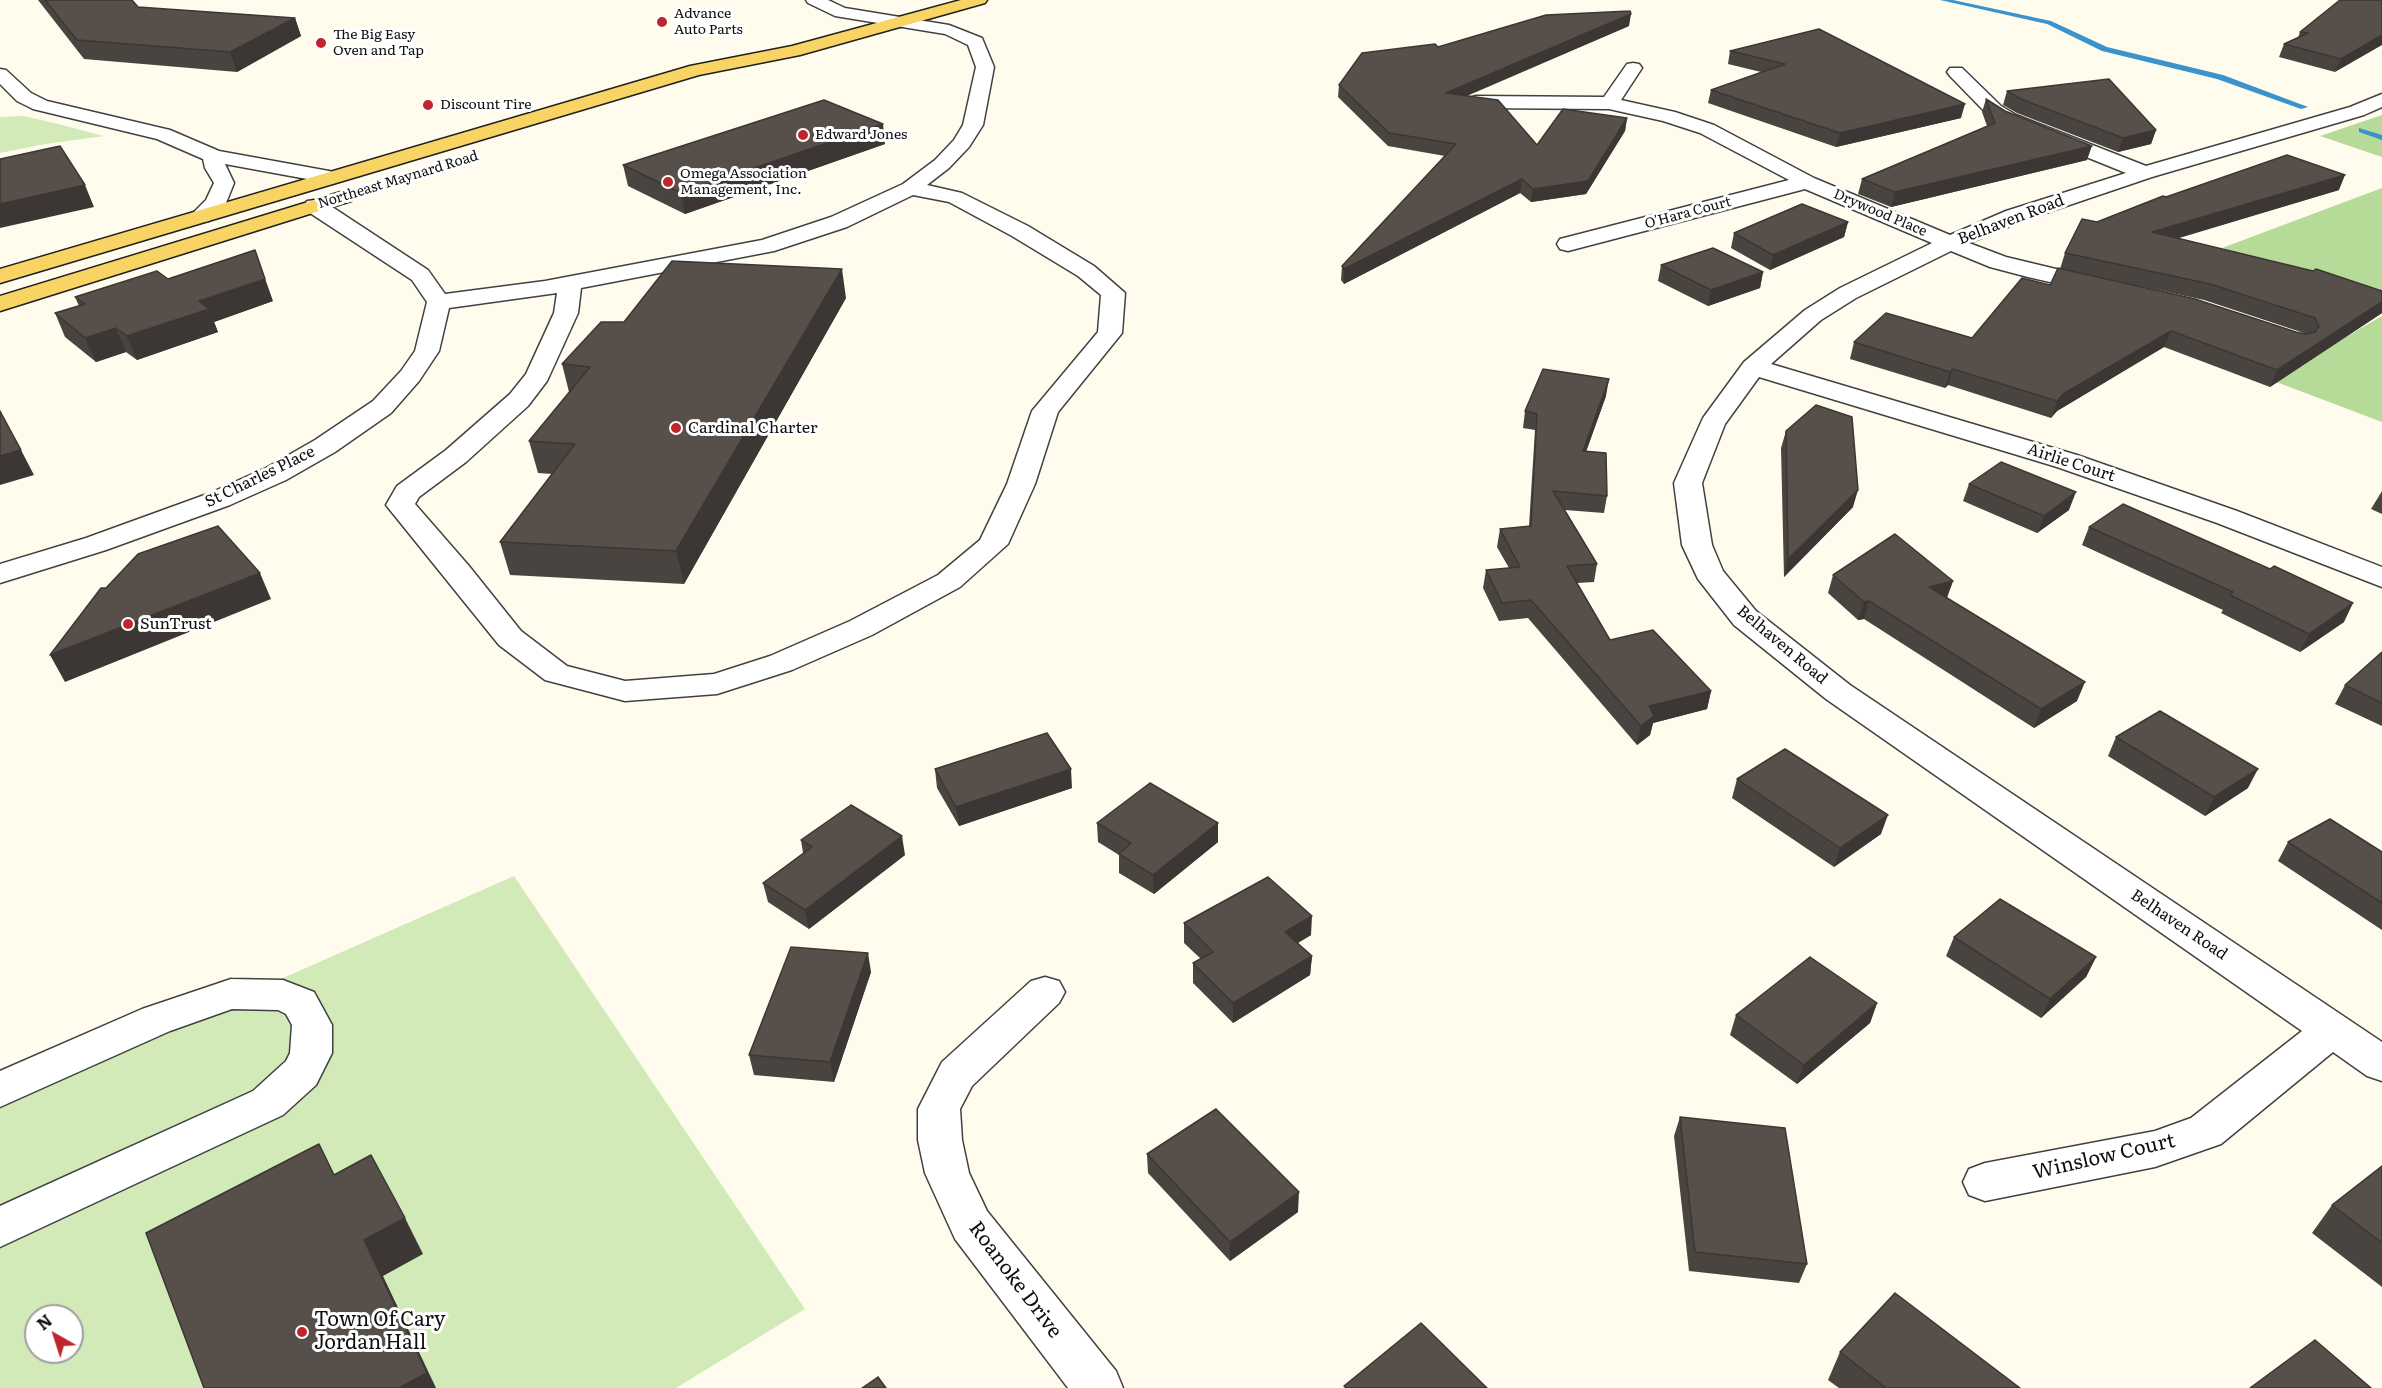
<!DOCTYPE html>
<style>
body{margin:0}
#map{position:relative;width:2382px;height:1388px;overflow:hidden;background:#fffcee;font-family:Literata,serif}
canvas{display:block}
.north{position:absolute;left:24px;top:1304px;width:60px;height:60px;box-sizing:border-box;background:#fff;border:2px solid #9f9f9f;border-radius:50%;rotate:321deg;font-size:16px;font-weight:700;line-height:24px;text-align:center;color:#0e0e0e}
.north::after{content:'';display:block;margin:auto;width:21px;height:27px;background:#be252d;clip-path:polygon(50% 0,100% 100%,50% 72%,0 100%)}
</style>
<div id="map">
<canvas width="2382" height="1388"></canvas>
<div class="north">N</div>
</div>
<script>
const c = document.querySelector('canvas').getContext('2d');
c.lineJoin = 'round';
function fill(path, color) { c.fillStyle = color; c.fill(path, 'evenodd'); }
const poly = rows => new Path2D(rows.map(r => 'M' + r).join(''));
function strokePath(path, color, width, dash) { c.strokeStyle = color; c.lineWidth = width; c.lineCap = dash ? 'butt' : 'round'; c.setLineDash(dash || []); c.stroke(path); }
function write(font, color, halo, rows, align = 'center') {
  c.font = font + ' Literata,serif'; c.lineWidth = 6; c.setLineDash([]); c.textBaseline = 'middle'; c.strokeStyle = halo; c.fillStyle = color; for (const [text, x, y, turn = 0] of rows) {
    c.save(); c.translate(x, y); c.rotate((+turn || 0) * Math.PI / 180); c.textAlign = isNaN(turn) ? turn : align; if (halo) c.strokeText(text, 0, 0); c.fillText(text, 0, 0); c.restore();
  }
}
const green = poly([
 [24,116,58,124,104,136,45,144,0,153,0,117],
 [514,876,805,1309,676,1388,0,1388,0,1103],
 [36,1316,72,1316,72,1352,36,1352]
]);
const forest = poly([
 [2382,115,2382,157,2320,136],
 [2382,188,2382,300,2222,248],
 [2382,316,2382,422,2271,380]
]);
const stream = poly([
 [1940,0,1953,0,2051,21,2107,47,2223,75,2308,107,2301,109,2217,79,2102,51,2047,24,1940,0],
 [2359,128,2382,135,2382,140,2359,132,2359,128]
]);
const minor = poly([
 [806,0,828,0,845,8,949,25,982,38,994,67,983,125,969,147,949,168,927,185,962,193,1028,226,1094,266,1125,293,1122,333,1058,412,1035,484,1008,544,960,587,872,635,792,670,717,694,625,701,545,680,499,645,386,505,397,486,446,450,510,394,526,374,554,313,557,293,449,308,439,351,419,381,391,413,335,452,286,480,230,505,106,550,0,583,0,564,86,538,210,493,266,468,315,440,373,401,401,371,415,351,427,302,412,280,307,211,304,206,307,201,315,200,323,201,428,270,445,294,545,281,762,240,831,217,903,184,935,160,954,140,963,125,976,67,968,45,945,34,835,16,808,3,806,0],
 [913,195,949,202,1012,236,1078,276,1101,295,1098,332,1032,411,1007,484,980,540,938,575,850,621,770,656,714,674,625,681,567,666,521,631,469,566,415,504,419,497,466,462,528,406,547,381,578,313,581,288,774,251,847,227,913,195],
 [1633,63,1639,64,1642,68,1621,100,1675,112,1714,125,1814,178,1950,235,2006,211,2126,173,2002,123,1987,114,1950,76,1947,72,1950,68,1962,68,2001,106,2016,115,2146,166,2350,107,2382,94,2382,107,2364,115,2152,177,2022,221,1969,243,2006,257,2106,281,2110,286,2106,291,2098,293,2028,277,1990,267,1951,251,1856,298,1821,320,1771,364,2077,455,2237,511,2382,567,2382,587,2217,523,2057,467,1759,377,1725,424,1702,483,1712,545,1723,571,1756,611,1850,685,2382,1042,2382,1081,2367,1076,2333,1052,2221,1144,2155,1167,1985,1201,1969,1195,1963,1182,1969,1169,1985,1163,2155,1131,2191,1118,2302,1031,1826,699,1734,625,1698,579,1682,545,1674,483,1703,418,1744,362,1805,310,1840,288,1932,243,1805,189,1568,251,1560,249,1557,244,1560,239,1789,180,1700,133,1663,121,1609,109,1476,108,1469,106,1467,102,1469,98,1476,96,1604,97,1627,64,1633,63],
 [0,69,6,70,31,93,47,101,170,130,219,151,329,171,336,173,339,177,336,181,329,183,225,164,234,183,226,203,209,221,201,222,193,221,190,216,206,200,214,183,205,168,203,159,157,139,33,109,17,101,0,84,0,69],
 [1045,977,1059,981,1065,992,1059,1003,972,1086,960,1109,962,1140,969,1173,987,1211,1116,1371,1123,1388,1068,1388,955,1239,925,1173,918,1140,918,1109,942,1062,1031,981,1045,977],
 [231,979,283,980,314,992,332,1025,332,1053,316,1085,283,1115,0,1247,0,1206,253,1091,286,1061,290,1053,292,1025,286,1014,278,1010,232,1009,170,1031,0,1107,0,1071,142,1009,231,979]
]);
const major = poly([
 [961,0,987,0,985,3,800,55,699,75,0,283,0,269,690,66,792,46,961,0],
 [344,191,351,193,355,197,351,201,0,311,0,296,344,191]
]);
const wall = poly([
 [38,0,132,0,138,7,295,18,301,36,237,72,84,59],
 [2382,0,2335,72,2279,57,2284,44,2298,38,2300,32],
 [1629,26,1467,96,1537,145,1627,118,1625,131,1586,194,1531,202,1520,193,1344,284,1341,280,1342,266,1445,156,1388,146,1338,97,1339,85,1438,47],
 [1819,29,1961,118,1836,147,1708,103,1711,90,1761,72,1728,64,1730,51],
 [2007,91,2156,130,2151,144,2118,152,2017,113,2003,105],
 [1986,99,2005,111,2087,160,1891,207,1858,194,1862,179,1987,126,1982,112],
 [885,144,685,214,628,186,623,165],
 [2339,190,2177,238,2382,291,2382,313,2270,387,2164,347,2057,411,2051,418,1948,385,1945,388,1850,359,1854,342,1972,338,2050,285,2307,334,2204,300,2060,269,2065,253,2097,222,2166,197],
 [1848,222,1844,237,1770,270,1731,248,1734,233],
 [1661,265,1763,272,1760,288,1708,306,1658,281],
 [168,279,273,301,214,322,218,332,137,360,126,352,96,362,65,337,55,313,79,306,75,297],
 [846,298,684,584,510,575,500,542,552,474,538,473,529,441,569,392,562,364,624,322],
 [1606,396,1586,452,1607,496,1604,513,1565,510,1597,564,1594,582,1577,583,1610,640,1711,691,1707,709,1653,723,1650,735,1637,745,1528,618,1499,621,1483,588,1486,570,1509,568,1497,547,1500,529,1529,526,1535,430,1523,428,1525,411],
 [1786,431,1853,507,1784,577,1781,448],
 [1969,484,2069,510,2037,533,1963,501],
 [2382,491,2382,514,2371,509],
 [2089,527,2344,622,2300,652,2221,613,2223,610,2082,545],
 [1833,575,1953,581,1947,598,2077,701,2034,728,1864,619,1858,620,1828,593],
 [2382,652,2382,726,2335,704,2345,685],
 [2116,737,2248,788,2205,816,2108,756],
 [935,769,1072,788,959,826,937,788],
 [1737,779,1881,834,1834,867,1732,798],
 [1097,823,1218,823,1218,842,1154,894,1119,873,1119,855,1098,842],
 [801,840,905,855,809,929,768,902,763,883,803,853],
 [2288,842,2382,852,2382,930,2278,861],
 [1184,923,1311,935,1298,943,1312,956,1310,975,1233,1023,1193,983,1193,963,1201,959,1184,943],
 [1954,937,2096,957,2086,977,2041,1018,1946,956],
 [871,972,834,1082,754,1075,749,1055],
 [1877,1003,1870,1023,1797,1084,1730,1035,1736,1015],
 [1680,1117,1807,1264,1799,1283,1689,1271,1674,1136],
 [1147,1154,1298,1212,1230,1261,1148,1173],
 [2382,1166,2382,1287,2312,1233,2332,1205],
 [1840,1352,2020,1388,1839,1388,1828,1380]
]);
const shadedWall = poly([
 [1631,14,1629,26,1444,105,1446,93],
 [295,18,301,36,237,72,230,52],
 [2382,35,2382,45,2335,72,2341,59],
 [1965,104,1961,118,1836,147,1840,133],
 [1627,118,1625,131,1586,194,1531,202,1533,189],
 [883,124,885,144,685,214,681,193],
 [2156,130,2151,144,2118,152,2123,138],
 [2092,146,2087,160,1891,207,1895,192],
 [2345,175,2339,190,2146,248,2152,232],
 [1522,179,1520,193,1344,284,1344,269],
 [85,185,94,207,0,228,0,204],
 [1848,222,1844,237,1770,270,1773,255],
 [255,250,273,301,214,322,218,332,137,360,127,336,199,301],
 [842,269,846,298,684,584,676,551],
 [1763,272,1760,288,1708,306,1711,290],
 [2382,302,2382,313,2270,387,2277,370],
 [116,328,126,352,96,362,85,338],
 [2171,331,2164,347,2057,411,2051,418,2057,401,2063,394],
 [1953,369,1948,385,1945,388,1950,372],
 [1609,379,1606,396,1580,468,1583,451],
 [21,450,34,475,0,485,0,456],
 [1858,490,1853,507,1784,577,1788,559],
 [2076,492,2069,510,2037,533,2044,516],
 [260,573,271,599,65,682,50,655],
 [1953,581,1946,599,1929,587],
 [1869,601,1864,619,1858,620,1864,602],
 [2353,603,2344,622,2300,652,2309,634],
 [2085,682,2077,701,2034,728,2041,709],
 [1711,691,1707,709,1653,723,1650,735,1637,745,1641,726,1649,706],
 [1071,769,1072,788,959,826,956,807],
 [2258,769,2248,788,2205,816,2214,797],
 [1888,815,1881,834,1834,867,1840,848],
 [1218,823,1218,842,1154,894,1153,875],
 [902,836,905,855,809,929,805,910],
 [1312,916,1311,935,1284,951,1285,932],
 [868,953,871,972,834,1082,830,1062],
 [1312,956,1310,975,1233,1023,1233,1003],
 [2096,957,2086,977,2041,1018,2050,999],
 [1877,1003,1870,1023,1797,1084,1804,1065],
 [1299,1192,1298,1212,1230,1261,1230,1242],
 [405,1218,423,1254,383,1276,436,1388,399,1388,364,1240]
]);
const building = poly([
 [45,0,132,0,138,7,295,18,230,52,77,40,45,0],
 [2340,0,2382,0,2382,35,2341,59,2284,44,2308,33,2300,32,2340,0],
 [1630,11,1631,14,1446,93,1498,100,1537,145,1563,109,1627,118,1588,181,1533,189,1522,179,1344,269,1342,266,1456,144,1389,133,1339,85,1362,53,1435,44,1438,47,1546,15,1630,11],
 [1819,29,1965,104,1840,133,1711,90,1785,64,1730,51,1819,29],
 [2109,79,2156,130,2123,138,2021,99,2007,91,2109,79],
 [1986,99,2005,111,2092,146,1895,192,1862,179,1995,123,1986,99],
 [824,100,883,124,681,193,623,165,824,100],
 [60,146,85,185,0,204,0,159,60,146],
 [2287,155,2345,175,2152,232,2313,271,2316,269,2382,291,2382,302,2277,370,2171,331,2063,394,2057,401,1953,369,1950,372,1854,342,1886,313,1972,338,2022,278,2050,285,2058,268,2195,299,2296,332,2306,334,2315,332,2319,326,2315,318,2210,284,2065,253,2082,219,2097,222,2163,196,2166,197,2287,155],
 [1802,204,1848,222,1773,255,1734,233,1802,204],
 [1713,248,1763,272,1711,290,1661,265,1713,248],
 [255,250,265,279,199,301,209,309,127,336,116,328,85,338,55,313,85,304,75,297,157,271,168,279,255,250],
 [672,261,842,269,676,551,500,542,575,444,529,441,590,367,562,364,601,322,624,322,672,261],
 [1543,369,1609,379,1583,451,1606,453,1607,496,1553,491,1597,564,1567,566,1610,640,1653,630,1711,691,1649,706,1654,716,1641,726,1531,600,1502,603,1486,570,1520,567,1500,529,1531,526,1537,414,1525,411,1543,369],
 [1816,405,1852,417,1858,490,1788,559,1786,431,1816,405],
 [0,411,21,450,0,456,0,411],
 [2001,462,2076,492,2044,516,1969,484,2001,462],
 [2123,504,2270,569,2274,566,2353,603,2309,634,2230,595,2233,592,2089,527,2123,504],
 [218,526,260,573,50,655,101,588,106,588,138,554,218,526],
 [1895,534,1953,581,1929,587,2085,682,2041,709,1869,601,1864,602,1833,575,1895,534],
 [2382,652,2382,703,2345,685,2382,652],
 [2160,711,2258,769,2214,797,2116,737,2160,711],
 [1047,733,1071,769,956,807,935,769,1047,733],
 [1785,749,1888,815,1840,848,1737,779,1785,749],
 [1150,783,1218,823,1153,875,1119,854,1131,843,1097,823,1150,783],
 [851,805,902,836,805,910,763,883,812,847,801,840,851,805],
 [2330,819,2382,852,2382,903,2288,842,2330,819],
 [1268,877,1312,916,1285,932,1312,956,1233,1003,1193,963,1213,952,1184,923,1268,877],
 [2000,899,2096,957,2050,999,1954,937,2000,899],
 [791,947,868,953,830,1062,749,1055,791,947],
 [1810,957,1877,1003,1804,1065,1736,1015,1810,957],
 [1216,1109,1299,1192,1230,1242,1147,1154,1216,1109],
 [1680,1117,1785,1128,1807,1264,1695,1252,1680,1117],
 [319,1144,334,1175,371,1155,405,1218,364,1240,427,1373,399,1388,204,1388,146,1233,319,1144],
 [2382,1166,2382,1243,2332,1205,2382,1166],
 [1895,1293,2020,1388,1886,1388,1840,1352,1895,1293],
 [1421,1323,1487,1388,1346,1388,1344,1386,1421,1323],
 [2315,1340,2371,1388,2250,1388,2315,1340],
 [878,1377,886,1388,862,1388,878,1377]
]);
const markers = [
 [662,22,6,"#be252d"],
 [321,43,6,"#be252d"],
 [428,105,6,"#be252d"],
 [803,135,6,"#be252d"],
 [668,182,6,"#be252d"],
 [676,428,6,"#be252d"],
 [128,624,6,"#be252d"],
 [302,1332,6,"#be252d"]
];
const farPoinames = [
 ["Advance",674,14],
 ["Auto Parts",674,30],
 ["The Big Easy",333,35],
 ["Oven and Tap",333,51],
 ["Discount Tire",440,105],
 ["Edward Jones",815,135],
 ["Omega Association",680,174],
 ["Management, Inc.",680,190]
];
const farStreetnames = [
 ["Northeast Maynard Road",398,180,-17],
 ["O'Hara Court",1688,213,-15],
 ["Drywood Place",1880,213,23]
];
const streetNames = [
 ["Belhaven Road",2011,220,-21],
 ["Airlie Court",2071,463,18],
 ["St Charles Place",260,477,-26],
 ["Belhaven Road",1782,645,40],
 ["Belhaven Road",2179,925,34]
];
const poiNames = [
 ["Cardinal Charter",688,428],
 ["SunTrust",140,624]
];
const nearStreetnames = [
 ["Winslow Court",2104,1157,-13],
 ["Roanoke Drive",1015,1280,53]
];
const nearPoinames = [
 ["Town Of Cary",314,1320],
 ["Jordan Hall",314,1343]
];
fill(green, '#d2e9b8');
fill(forest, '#b6da97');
fill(stream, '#3a93cd');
strokePath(minor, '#414141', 3);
strokePath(major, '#1f1f1f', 3);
fill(minor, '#fff');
fill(major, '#f8d465');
fill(wall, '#4a4440');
fill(shadedWall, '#3c3734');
fill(building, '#564f4a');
strokePath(building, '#3c3734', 1.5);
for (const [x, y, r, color] of markers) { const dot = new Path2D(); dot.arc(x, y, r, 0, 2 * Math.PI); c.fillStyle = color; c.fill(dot); strokePath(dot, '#fff', 2); }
write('14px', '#0e0e0e', '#fff', farPoinames, 'left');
write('14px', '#0e0e0e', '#fff', farStreetnames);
write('16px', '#0e0e0e', '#fff', streetNames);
write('16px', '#0e0e0e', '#fff', poiNames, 'left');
write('20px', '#0e0e0e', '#fff', nearStreetnames);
write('20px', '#0e0e0e', '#fff', nearPoinames, 'left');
</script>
